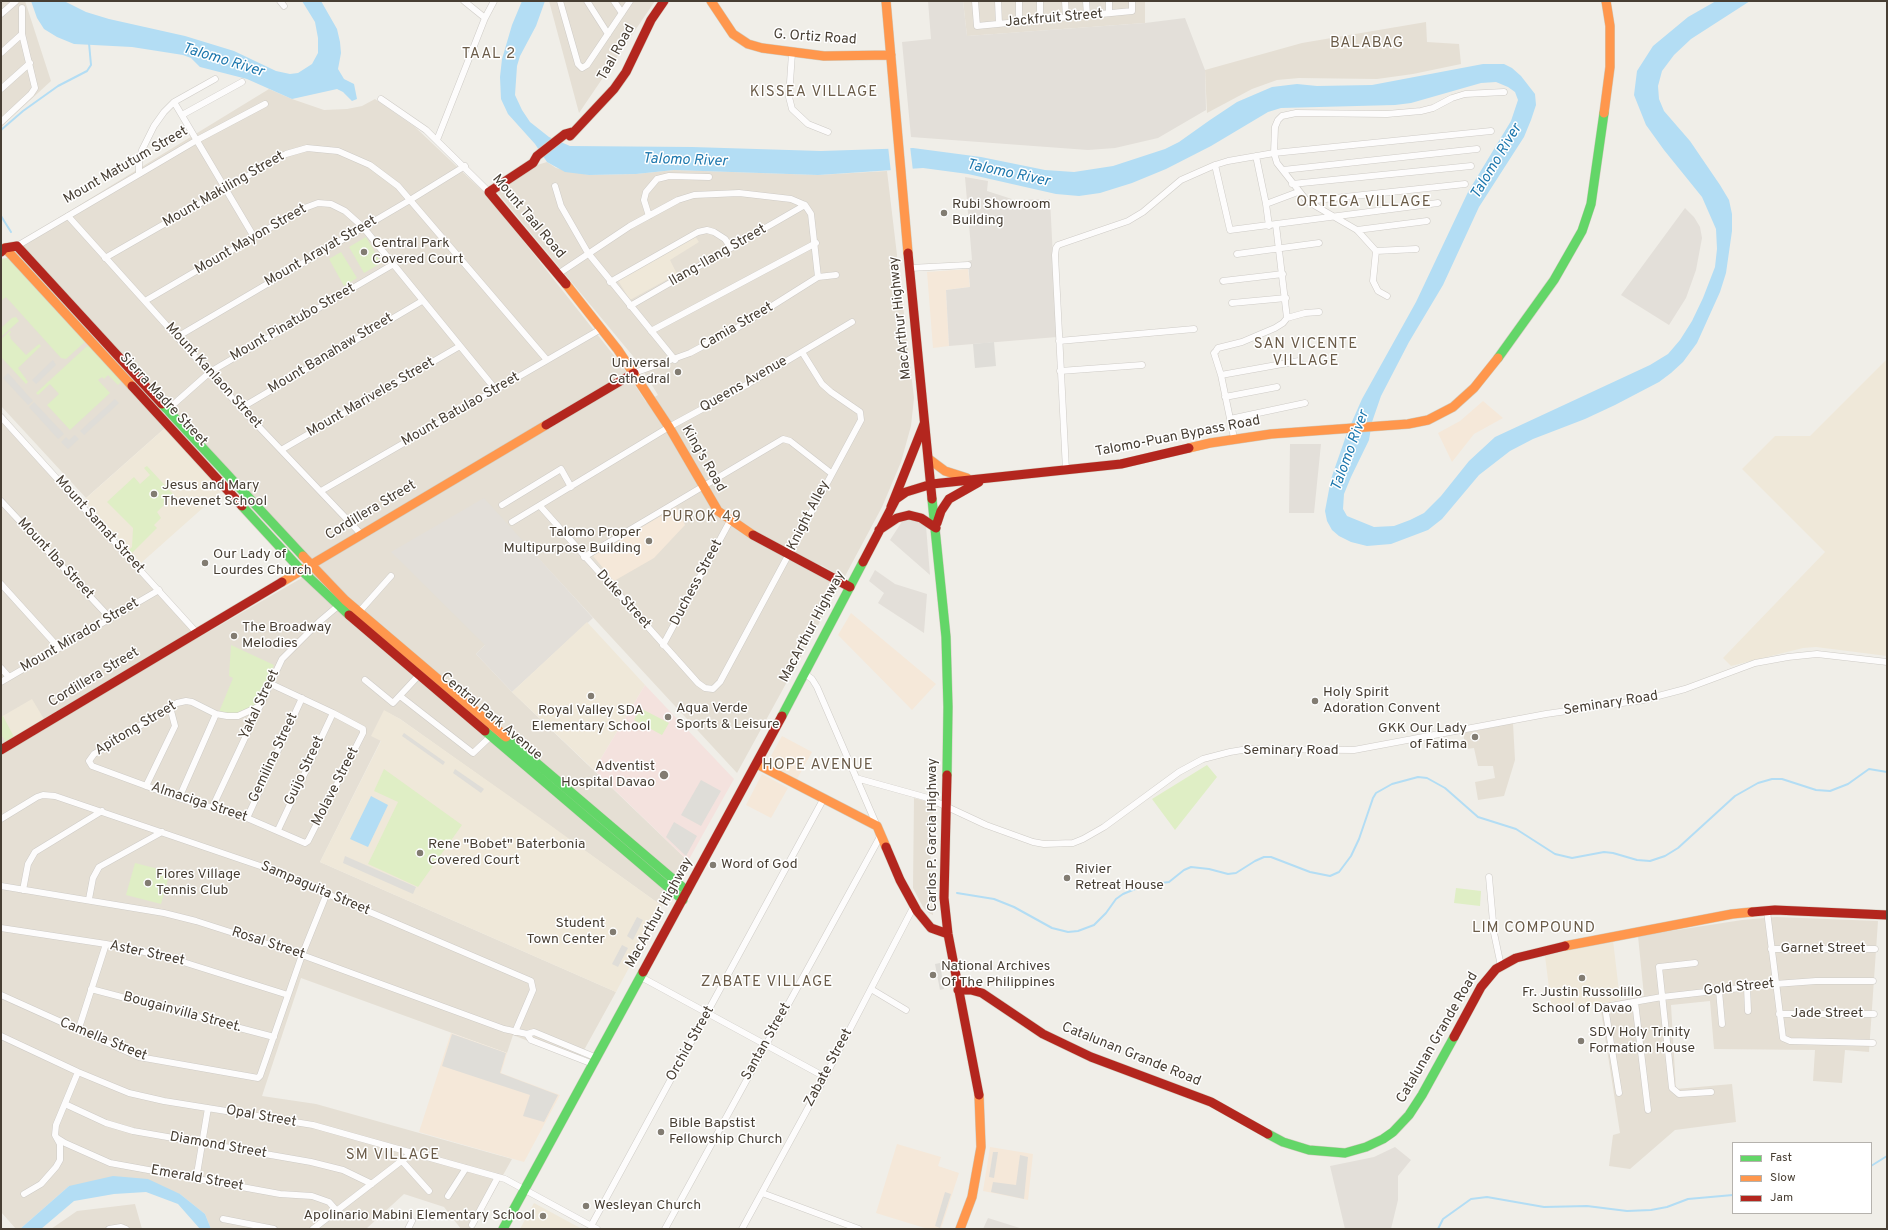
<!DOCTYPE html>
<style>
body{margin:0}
#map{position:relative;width:1888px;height:1230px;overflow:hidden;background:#f0eee8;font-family:Overpass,sans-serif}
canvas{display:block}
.frame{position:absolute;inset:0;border:2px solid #473e33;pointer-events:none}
.legend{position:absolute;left:1732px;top:1142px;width:140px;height:72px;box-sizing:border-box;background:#fff;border:1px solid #b5b2ad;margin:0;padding:5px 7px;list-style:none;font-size:12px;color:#473e33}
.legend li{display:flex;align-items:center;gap:8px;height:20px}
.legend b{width:20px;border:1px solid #b5b2ad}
</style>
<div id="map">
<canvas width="1888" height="1230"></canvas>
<div class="frame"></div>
<ul class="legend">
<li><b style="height:5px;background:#63d668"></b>Fast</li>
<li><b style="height:5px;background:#ff974d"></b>Slow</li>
<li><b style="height:5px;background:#b3261e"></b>Jam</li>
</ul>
</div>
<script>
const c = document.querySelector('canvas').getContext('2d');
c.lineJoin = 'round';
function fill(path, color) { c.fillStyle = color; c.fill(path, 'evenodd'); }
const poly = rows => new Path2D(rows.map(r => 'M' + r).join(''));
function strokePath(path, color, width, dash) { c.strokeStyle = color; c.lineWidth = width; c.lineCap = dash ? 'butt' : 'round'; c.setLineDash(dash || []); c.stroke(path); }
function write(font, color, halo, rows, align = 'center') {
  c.font = font + ' Overpass,sans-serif'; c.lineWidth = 3; c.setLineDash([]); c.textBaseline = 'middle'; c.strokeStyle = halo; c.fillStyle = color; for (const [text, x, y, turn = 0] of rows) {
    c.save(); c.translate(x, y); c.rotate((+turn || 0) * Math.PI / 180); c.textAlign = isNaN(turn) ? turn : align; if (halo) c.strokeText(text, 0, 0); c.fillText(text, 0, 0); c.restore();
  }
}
const residential = poly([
 [1,1,25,1,51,81,1,127],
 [549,1,655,1,579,113],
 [963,1,1145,1,1145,23,967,36],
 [1426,22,1427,42,1459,44,1461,64,1413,74,1377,79,1299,78,1277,80,1252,89,1207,113,1205,70,1302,43],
 [269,89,292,99,324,110,347,109,362,106,375,99,415,127,487,195,623,367,646,402,658,395,637,361,496,191,537,165,547,162,556,168,589,175,636,174,674,170,818,175,887,171,914,398,911,426,901,462,882,507,844,578,821,565,817,572,840,585,737,773,537,557,485,645,476,654,512,692,688,861,662,906,400,719,384,711,381,740,320,862,616,992,578,1061,513,1035,507,1053,301,978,262,1096,316,1104,512,1159,473,1229,461,1229,444,1207,404,1194,366,1229,211,1229,205,1214,180,1194,69,1186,20,1229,16,1229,1,1212,1,422,198,638,319,568,19,242],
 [9,258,165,428,86,498,1,406,1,259],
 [1513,723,1515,760,1504,796,1478,800,1475,782,1495,778,1493,766,1478,766,1474,748,1466,749,1463,733],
 [914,798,933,803,930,874,933,915,929,913,923,907,913,888],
 [1776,917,1878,921,1869,1052,1845,1050,1842,1083,1813,1081,1815,1050,1714,1049,1710,1001,1671,1005,1676,1089,1732,1084,1736,1122,1675,1130,1630,1169,1609,1166,1613,1135,1620,1133,1600,1004,1644,996,1638,936,1742,920],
 [135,1204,142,1229,51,1229,77,1211]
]);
const commercial = poly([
 [968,269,970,287,946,290,949,346,933,348,927,272],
 [1483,401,1503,418,1474,434,1452,462,1438,433,1460,421],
 [676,507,685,525,654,558,614,581,593,556],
 [851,613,936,684,912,710,838,635],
 [782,736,812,752,797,779,767,763],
 [762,774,788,788,771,818,746,805],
 [451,1033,507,1053,501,1073,560,1095,524,1162,419,1132],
 [897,1144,941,1157,938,1166,959,1173,941,1229,928,1229,876,1213],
 [990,1147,1033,1154,1028,1200,983,1191]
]);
const industrial = poly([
 [928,1,963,1,967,36,1145,23,1185,18,1205,70,1206,110,1158,138,1115,148,1088,150,911,137,902,42,931,39],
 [965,177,988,181,987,191,1015,200,1050,199,1057,337,949,346,946,290,970,287,968,261,972,260],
 [1685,208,1694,217,1700,227,1702,238,1696,270,1686,298,1669,325,1621,295],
 [1290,444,1321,444,1314,513,1289,513],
 [484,498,593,618,512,692,476,654,485,645,391,552],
 [912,519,926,526,930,575,890,540,903,520],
 [875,570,895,584,927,594,924,633,878,603,884,593,869,581],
 [1395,1147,1411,1160,1398,1176,1398,1200,1391,1229,1345,1229,1330,1166,1374,1157],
 [988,1218,1023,1229,983,1229]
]);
const education = poly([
 [695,236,699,242,670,260,677,274,630,300,617,279],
 [1887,359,1887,656,1816,647,1803,648,1731,666,1723,658,1825,552,1742,469,1775,436,1810,436],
 [165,428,223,490,141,563,84,500],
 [587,622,645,685,594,770,512,692],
 [32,699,44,719,6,742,1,734,1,717],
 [384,710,400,719,532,812,662,906,616,992,320,862,381,741,371,736],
 [1613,940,1620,1000,1552,1012,1545,956],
 [534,1203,582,1229,520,1229]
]);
const medical = poly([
 [645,685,734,779,688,861,594,770]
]);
const green = poly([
 [366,237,381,263,364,273,349,247],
 [341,252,357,278,344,286,329,259],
 [9,258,86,341,66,359,61,358,6,297,1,301,1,259],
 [16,317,19,321,1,337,1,328,12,318],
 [10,331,11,332,9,335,11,337,10,338,26,355,39,344,41,346,18,368,28,382,26,384,1,357,1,339],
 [90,346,122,381,118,385,108,375,104,379,102,377,98,380,110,393,70,430,47,405,59,394,50,384,38,395,36,393,86,347],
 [147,466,173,494,163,503,164,505,157,512,161,518,154,525,157,528,132,553,129,550,132,547,133,528,107,502,134,477,140,484,150,475,144,468],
 [231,645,274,665,258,702,254,706,242,712,231,714,219,712,233,678,229,676],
 [640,708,669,723,662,735,634,720],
 [3,716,14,737,6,742,1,734,1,717],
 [1207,765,1217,777,1175,830,1152,799],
 [384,769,462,825,418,887,368,864,398,802,374,791],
 [135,863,170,872,161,904,126,895],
 [1456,888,1481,891,1480,906,1454,903]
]);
const parking = poly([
 [994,342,996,366,975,368,973,344],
 [53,360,56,365,36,384,32,380],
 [8,373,33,401,28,405,3,378],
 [115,399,119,403,84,435,80,431],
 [34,402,64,434,58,439,29,407],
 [75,435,79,439,68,449,61,442,66,437,69,440],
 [404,733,445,762,443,765,402,736],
 [455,769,484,789,481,793,453,773],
 [701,780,721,791,701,826,681,815],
 [674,822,697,836,686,856,666,837],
 [345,856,416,887,413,894,343,863],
 [637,917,643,920,633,940,627,936],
 [622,945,628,948,618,967,612,964],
 [940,963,944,989,940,990,935,964],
 [452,1034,506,1053,500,1073,558,1095,544,1122,523,1116,530,1095,442,1066],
 [993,1152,998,1152,994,1178,989,1177],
 [1020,1155,1028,1157,1024,1199,991,1192,993,1182,1016,1185],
 [945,1192,951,1194,940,1228,935,1226]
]);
const water = poly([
 [31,1,64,1,86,12,109,19,185,36,234,51,276,71,290,74,298,73,312,64,318,53,318,38,315,22,302,1,321,1,337,29,340,42,341,53,338,69,344,79,354,84,357,99,352,101,343,92,337,89,292,99,247,79,200,67,191,58,183,55,132,47,74,44,57,37,44,29,37,18],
 [522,1,545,1,536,26,520,56,517,66,515,95,522,110,530,122,549,137,570,146,692,147,821,151,913,148,981,157,1045,170,1074,172,1113,166,1165,149,1179,142,1210,120,1237,102,1272,87,1297,84,1317,86,1372,85,1483,64,1504,64,1512,68,1521,76,1535,94,1536,105,1531,120,1524,137,1479,207,1443,285,1409,342,1381,396,1372,422,1369,440,1351,477,1344,494,1343,509,1347,516,1374,527,1394,526,1410,520,1424,513,1441,496,1469,461,1495,437,1650,365,1668,354,1680,340,1692,321,1703,298,1715,267,1717,249,1716,229,1702,197,1664,150,1646,125,1634,95,1637,71,1653,46,1688,17,1716,1,1750,1,1691,39,1674,55,1662,71,1658,86,1659,99,1664,111,1690,141,1720,185,1729,200,1732,214,1732,231,1726,273,1720,292,1697,343,1683,362,1671,373,1659,382,1615,405,1585,419,1533,439,1510,451,1479,475,1442,519,1428,530,1391,544,1367,546,1351,542,1339,536,1332,530,1327,521,1325,511,1331,479,1347,433,1362,399,1416,302,1468,192,1511,121,1518,100,1515,92,1508,87,1496,82,1481,83,1411,103,1395,105,1281,108,1268,112,1211,146,1166,169,1132,183,1100,193,1079,196,1056,194,968,174,923,168,818,175,674,170,636,174,589,175,565,172,547,162,535,144,508,114,501,99,500,77,502,59,512,25],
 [371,796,388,805,368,847,350,839],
 [113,1176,148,1179,180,1194,205,1214,211,1229,200,1229,178,1204,146,1192,114,1194,74,1201,41,1229,20,1229,69,1186]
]);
const pier = poly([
 [888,146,910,146,913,171,891,173]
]);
const stream = poly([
 [1,130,23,111,58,86,87,71,91,65,89,43],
 [1,216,11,232],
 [957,893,994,899,1014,907,1052,928,1068,932,1078,931,1094,925,1106,913,1116,899,1123,894,1145,885,1169,882,1184,870,1191,867,1209,869,1228,874,1236,873,1255,861,1264,857,1271,857,1310,872,1330,876,1339,872,1351,856,1359,839,1373,798,1376,793,1392,784,1418,777,1427,778,1445,788,1478,817,1516,829,1555,854,1572,858,1604,852,1613,853,1637,860,1650,861,1665,856,1678,848,1735,796,1758,783,1772,779,1782,779,1816,790,1830,791,1848,784,1869,769,1887,772],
 [1871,1166,1887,1156],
 [1438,1229,1443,1219,1471,1199,1487,1197,1544,1207,1587,1206,1627,1211,1651,1210,1667,1207,1688,1199,1733,1195]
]);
const street = poly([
 [280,1,284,6],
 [464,1,485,18],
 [560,1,578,64,582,68,587,65,630,1],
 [587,1,608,34],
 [614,1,622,13],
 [975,1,977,26,1132,11,1132,1],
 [998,1,999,24],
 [1019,1,1019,22],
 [1040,1,1040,20],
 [1065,1,1066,17],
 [1086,1,1087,15],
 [1109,1,1109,13],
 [1,14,16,1],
 [1,53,22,34],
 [792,53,789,97,792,109,808,124,828,132],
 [1,89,30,63],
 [381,99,426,130,489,192],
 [174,102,254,237],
 [182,115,242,82],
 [1,122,31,94,35,88,22,34,22,8],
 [437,140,485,18,494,1],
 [1256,156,1266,204,1269,226],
 [1215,165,1230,230,1438,203],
 [1283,170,1477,149],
 [139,174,139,162,142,150,154,126,164,112,174,102,215,79],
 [1292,184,1471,166],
 [555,186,561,206,588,253,675,360],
 [1307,201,1465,184],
 [1266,204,1298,192],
 [68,216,241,408,361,534],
 [649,216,644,200,646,192,657,179,669,176,709,177],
 [1276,225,1287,318],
 [1357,230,1427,221],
 [17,246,197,140,265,104],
 [1416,249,1376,251,1357,230,1307,201,1277,163,1274,153,1275,127,1278,120,1282,116,1296,113,1387,114,1421,111,1433,108,1452,98,1465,94,1504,92],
 [1376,251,1373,281,1378,291,1387,296],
 [1237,254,1319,243],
 [105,258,286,154,307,148,338,151,370,165,398,186,547,360],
 [910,268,968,265],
 [558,274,630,226,678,200,694,195,739,193,791,199,805,205,811,214,818,277],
 [1223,281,1283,274],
 [610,282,698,232,707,230,714,232,725,239,731,248],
 [145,301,302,209,318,203,331,204,345,211,363,227,496,390],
 [1232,303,1286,298],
 [630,306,805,205],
 [651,331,816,243],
 [177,337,410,200,465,166],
 [1059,341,1194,329],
 [1060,371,1142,365],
 [634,373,690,353,737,328,818,277,836,275],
 [1221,375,1299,361],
 [1225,397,1277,387],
 [241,408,422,301],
 [166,411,210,372,392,265],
 [1,417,197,633],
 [1230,419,1305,403],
 [1234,438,1221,375,1214,353,1216,351,1218,348,1242,342,1275,328,1283,323,1287,318,1305,313,1319,312],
 [281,450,460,346],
 [1066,470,1055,255,1056,248,1058,245,1128,221,1143,212,1181,180,1215,165,1228,161,1274,153,1491,131],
 [321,491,601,329],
 [1,501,110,618],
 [502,505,561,469,571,487],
 [540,506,698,683,705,688,713,689,720,682,861,420,860,412,831,392,822,384,802,352],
 [512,522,669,427,748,384,852,322],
 [584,557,783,439,790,441,831,473],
 [1,584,59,648],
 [359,612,391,576],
 [663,645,730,521],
 [1,668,9,677],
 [805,674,812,679,817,687,877,826],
 [365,680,393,703,420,674],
 [1,682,159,590],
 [400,696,473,753,491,736],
 [260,706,238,716,227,716,216,714,192,702,186,701,177,703,94,754,89,761,92,766,179,798,247,818,305,843,308,841,363,733,363,729,333,713,271,684],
 [856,778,928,798,986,825,1033,842,1044,844,1073,843,1083,839,1104,827,1179,772,1203,759,1230,752,1248,749,1354,750,1546,714,1643,700,1685,689,1755,663,1788,657,1817,654,1887,662],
 [146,786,175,726,170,707],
 [179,798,216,714],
 [212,808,282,659,319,622,345,600],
 [247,818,302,698],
 [1,819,37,797,43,795,55,796,269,869,531,981,533,990,515,1032],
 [278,830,333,713],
 [1489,877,1494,933,1501,966],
 [1,886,164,913,196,921,302,955,504,1029,527,1034,534,1032,597,1058],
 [23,890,28,864,35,852,102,811],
 [89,899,93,878,99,867,162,832],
 [1767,911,1783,1038,1790,1041,1873,1043],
 [1,928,106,944,164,956,288,995],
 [1771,949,1875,949],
 [1695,963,1659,967,1672,1088,1679,1094,1711,1092],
 [641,977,825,1077],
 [1747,987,1748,1011],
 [91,989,274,1037],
 [871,989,906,1010],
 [1719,991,1722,1024],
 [1,995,139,1057,258,1078,260,1076,302,955,327,893],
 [1635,1002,1648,1110],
 [1779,1014,1874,1014],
 [78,1031,106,944],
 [527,1034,531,1040,593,1064],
 [1,1036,78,1072,129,1093,164,1101,313,1125,505,1179,597,1229],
 [1619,1093,1605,1007,1662,997,1775,984,1816,981,1873,981],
 [65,1104,106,1123,133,1131,311,1162,343,1170,372,1184],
 [57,1138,65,1143,110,1163,280,1194,312,1196,329,1202,337,1211],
 [402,1161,429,1191],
 [196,1180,208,1108],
 [762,1193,859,1229],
 [24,1194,41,1184,56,1167,60,1160,60,1144,55,1135,56,1125,78,1072],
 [448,1196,466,1168],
 [223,1219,274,1229],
 [472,1225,498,1177],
 [591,1226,824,798],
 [109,1229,121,1227,126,1229],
 [313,1229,413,1152],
 [408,1229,412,1221],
 [665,1229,881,835],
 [742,1229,825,1077,914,906]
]);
const fast = poly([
 [1498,358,1554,280,1582,231,1591,204,1604,113],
 [162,404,303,556],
 [932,499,946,637,948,707,947,775],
 [242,506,301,570,349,615],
 [782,716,863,562],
 [485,731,683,900],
 [506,737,687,891],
 [1268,1134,1283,1142,1309,1150,1345,1153,1366,1147,1383,1139,1393,1132,1409,1115,1422,1095,1454,1037],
 [503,1229,643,972]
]);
const slow = poly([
 [711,1,733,34,748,44,762,48,824,56,891,55],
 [886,1,908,253],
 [1604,113,1610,67,1610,26,1606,1],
 [5,248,132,386],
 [566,284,618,350,669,427,718,511,753,535],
 [1189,448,1210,443,1271,434,1408,424,1428,420,1453,407,1474,388,1498,358],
 [929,459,945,471,967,478],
 [303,556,345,600,506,737],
 [282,582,546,425],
 [757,764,877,826,886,847],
 [1565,946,1732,914,1752,912],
 [960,1229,972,1197,981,1147,979,1095]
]);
const jam = poly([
 [570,136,614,89,626,72,651,20,664,1],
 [1,252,5,248,17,246,162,404],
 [908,253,932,499],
 [566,284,489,192,533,163,537,156,565,134,572,132],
 [132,386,242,506],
 [546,425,634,373],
 [932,484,1121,464,1189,448],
 [891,507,924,424],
 [937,523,941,511,949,499,979,482],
 [879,530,897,518,909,515,921,518,936,528],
 [753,535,850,587],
 [863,562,896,499,906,492,932,484],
 [349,615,485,731],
 [1,750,282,582],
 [947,775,944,898,948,934,979,1095],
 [886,847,900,880,917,911,931,928,948,934],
 [1752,912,1775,910,1887,915],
 [643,972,782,716],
 [958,990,971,990,982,993,1043,1034,1091,1057,1211,1102,1268,1134],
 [1454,1037,1481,987,1496,969,1516,958,1565,946]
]);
const markers = [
 [944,213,4,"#827c72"],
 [364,252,4,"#827c72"],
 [678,372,4,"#827c72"],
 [154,494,4,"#827c72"],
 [649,541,4,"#827c72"],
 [205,563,4,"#827c72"],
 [234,636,4,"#827c72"],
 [591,696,4,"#827c72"],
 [1315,701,4,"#827c72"],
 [668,717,4,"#827c72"],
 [1475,737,4,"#827c72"],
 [664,775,5,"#827c72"],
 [420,853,4,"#827c72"],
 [713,865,4,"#827c72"],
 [1067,878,4,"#827c72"],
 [148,883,4,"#827c72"],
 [613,932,4,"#827c72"],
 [933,975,4,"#827c72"],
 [1582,978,4,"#827c72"],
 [1581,1041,4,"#827c72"],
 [661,1132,4,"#827c72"],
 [586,1206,4,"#827c72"],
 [543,1216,4,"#827c72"]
];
const streetNames = [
 ["Jackfruit Street",1054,19,-5],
 ["G. Ortiz Road",815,38,4],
 ["Taal Road",617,53,-61],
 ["Mount Matutum Street",126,166,-30],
 ["Mount Makiling Street",224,190,-30],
 ["Mount Taal Road",528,217,50],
 ["Mount Mayon Street",251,240,-30],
 ["Mount Arayat Street",321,252,-30],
 ["Ilang-Ilang Street",718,256,-30],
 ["MacArthur Highway",901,318,-96],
 ["Mount Pinatubo Street",293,323,-30],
 ["Camia Street",737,327,-30],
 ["Mount Banahaw Street",331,354,-31],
 ["Mount Kanlaon Street",213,376,48],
 ["Queens Avenue",744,385,-30],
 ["Mount Mariveles Street",371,398,-30],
 ["Sierra Madre Street",163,400,47],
 ["Mount Batulao Street",461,410,-30],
 ["Talomo-Puan Bypass Road",1178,437,-11],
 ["King's Road",703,459,60],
 ["Cordillera Street",371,511,-31],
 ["Knight Alley",809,516,-63],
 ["Mount Samat Street",99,525,48],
 ["Mount Iba Street",55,559,47],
 ["Duchess Street",697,583,-62],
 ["Duke Street",623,600,48],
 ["MacArthur Highway",813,627,-62],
 ["Mount Mirador Street",80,636,-30],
 ["Cordillera Street",94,678,-31],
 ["Seminary Road",1611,704,-9],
 ["Yakal Street",260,705,-65],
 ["Central Park Avenue",491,717,40],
 ["Apitong Street",136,729,-31],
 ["Seminary Road",1291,751],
 ["Gemilina Street",274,758,-65],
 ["Guijo Street",305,771,-65],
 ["Molave Street",336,787,-63],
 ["Almaciga Street",199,803,18],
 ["Carlos P. Garcia Highway",933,835,-90],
 ["Sampaguita Street",315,889,23],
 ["MacArthur Highway",660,913,-61],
 ["Rosal Street",268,944,18],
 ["Garnet Street",1823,949],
 ["Aster Street",147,954,12],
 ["Gold Street",1739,988,-6],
 ["Bougainvilla Street.",182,1013,15],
 ["Jade Street",1827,1014],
 ["Catalunan Grande Road",1438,1038,-60],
 ["Camella Street",103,1040,22],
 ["Santan Street",767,1042,-61],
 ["Orchid Street",691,1044,-61],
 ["Catalunan Grande Road",1131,1055,22],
 ["Zabate Street",829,1068,-62],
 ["Opal Street",261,1117,10],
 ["Diamond Street",218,1146,10],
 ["Emerald Street",197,1179,10]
];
const poiNames = [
 ["Rubi Showroom",952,205],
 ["Building",952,221],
 ["Central Park",372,244],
 ["Covered Court",372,260],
 ["Universal",670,364,"right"],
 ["Cathedral",670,380,"right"],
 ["Jesus and Mary",162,486],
 ["Thevenet School",162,502],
 ["Talomo Proper",641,533,"right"],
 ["Multipurpose Building",641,549,"right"],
 ["Our Lady of",213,555],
 ["Lourdes Church",213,571],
 ["The Broadway",242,628],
 ["Melodies",242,644],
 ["Holy Spirit",1323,693],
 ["Adoration Convent",1323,709],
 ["Aqua Verde",676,709],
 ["Sports & Leisure",676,725],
 ["Royal Valley SDA",591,711,"center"],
 ["Elementary School",591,727,"center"],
 ["GKK Our Lady",1467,729,"right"],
 ["of Fatima",1467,745,"right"],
 ["Adventist",655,767,"right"],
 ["Hospital Davao",655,783,"right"],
 ["Rene \"Bobet\" Baterbonia",428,845],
 ["Covered Court",428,861],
 ["Word of God",721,865],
 ["Rivier",1075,870],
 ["Retreat House",1075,886],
 ["Flores Village",156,875],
 ["Tennis Club",156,891],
 ["Student",605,924,"right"],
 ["Town Center",605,940,"right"],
 ["National Archives",941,967],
 ["Of The Philippines",941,983],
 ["Fr. Justin Russolillo",1582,993,"center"],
 ["School of Davao",1582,1009,"center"],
 ["SDV Holy Trinity",1589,1033],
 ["Formation House",1589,1049],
 ["Bible Bapstist",669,1124],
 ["Fellowship Church",669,1140],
 ["Wesleyan Church",594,1206],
 ["Apolinario Mabini Elementary School",535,1216,"right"]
];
const neighbourhoodNames = [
 ["BALABAG",1367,44],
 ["TAAL 2",489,55],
 ["KISSEA VILLAGE",814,93],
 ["ORTEGA VILLAGE",1364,203],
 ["SAN VICENTE",1306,345],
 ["VILLAGE",1306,362],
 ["PUROK 49",702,518],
 ["HOPE AVENUE",818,766],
 ["LIM COMPOUND",1534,929],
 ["ZABATE VILLAGE",767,983],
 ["SM VILLAGE",393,1156]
];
const waterNames = [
 ["Talomo River",223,61,17],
 ["Talomo River",685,161,2],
 ["Talomo River",1497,162,-59],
 ["Talomo River",1008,174,12],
 ["Talomo River",1351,451,-70]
];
fill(residential, '#e5dfd4');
fill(commercial, '#f5e8d9');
fill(industrial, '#e3dfd9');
fill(education, '#efe8d9');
fill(medical, '#f4e2de');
fill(green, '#dfeec5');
fill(parking, '#dfddd8');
fill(water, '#b3ddf4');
fill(pier, '#f0eee8');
strokePath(stream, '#b3ddf4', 2);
strokePath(street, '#cecbc6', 7);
strokePath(fast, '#d1ccbf', 10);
strokePath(slow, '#d1ccbf', 10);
strokePath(jam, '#d1ccbf', 10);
strokePath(street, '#fdfcfc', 6);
strokePath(fast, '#63d668', 9);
strokePath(slow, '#ff974d', 9);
strokePath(jam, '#b3261e', 9);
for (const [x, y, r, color] of markers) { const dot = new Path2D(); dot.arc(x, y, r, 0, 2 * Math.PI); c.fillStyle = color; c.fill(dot); strokePath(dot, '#fff', 1.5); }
write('14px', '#473e33', '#fff', streetNames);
write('14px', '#473e33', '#fff', poiNames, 'left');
c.letterSpacing = '1px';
write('15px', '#6b5c49', '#fff', neighbourhoodNames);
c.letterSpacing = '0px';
write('italic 15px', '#1e78ae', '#fff', waterNames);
</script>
